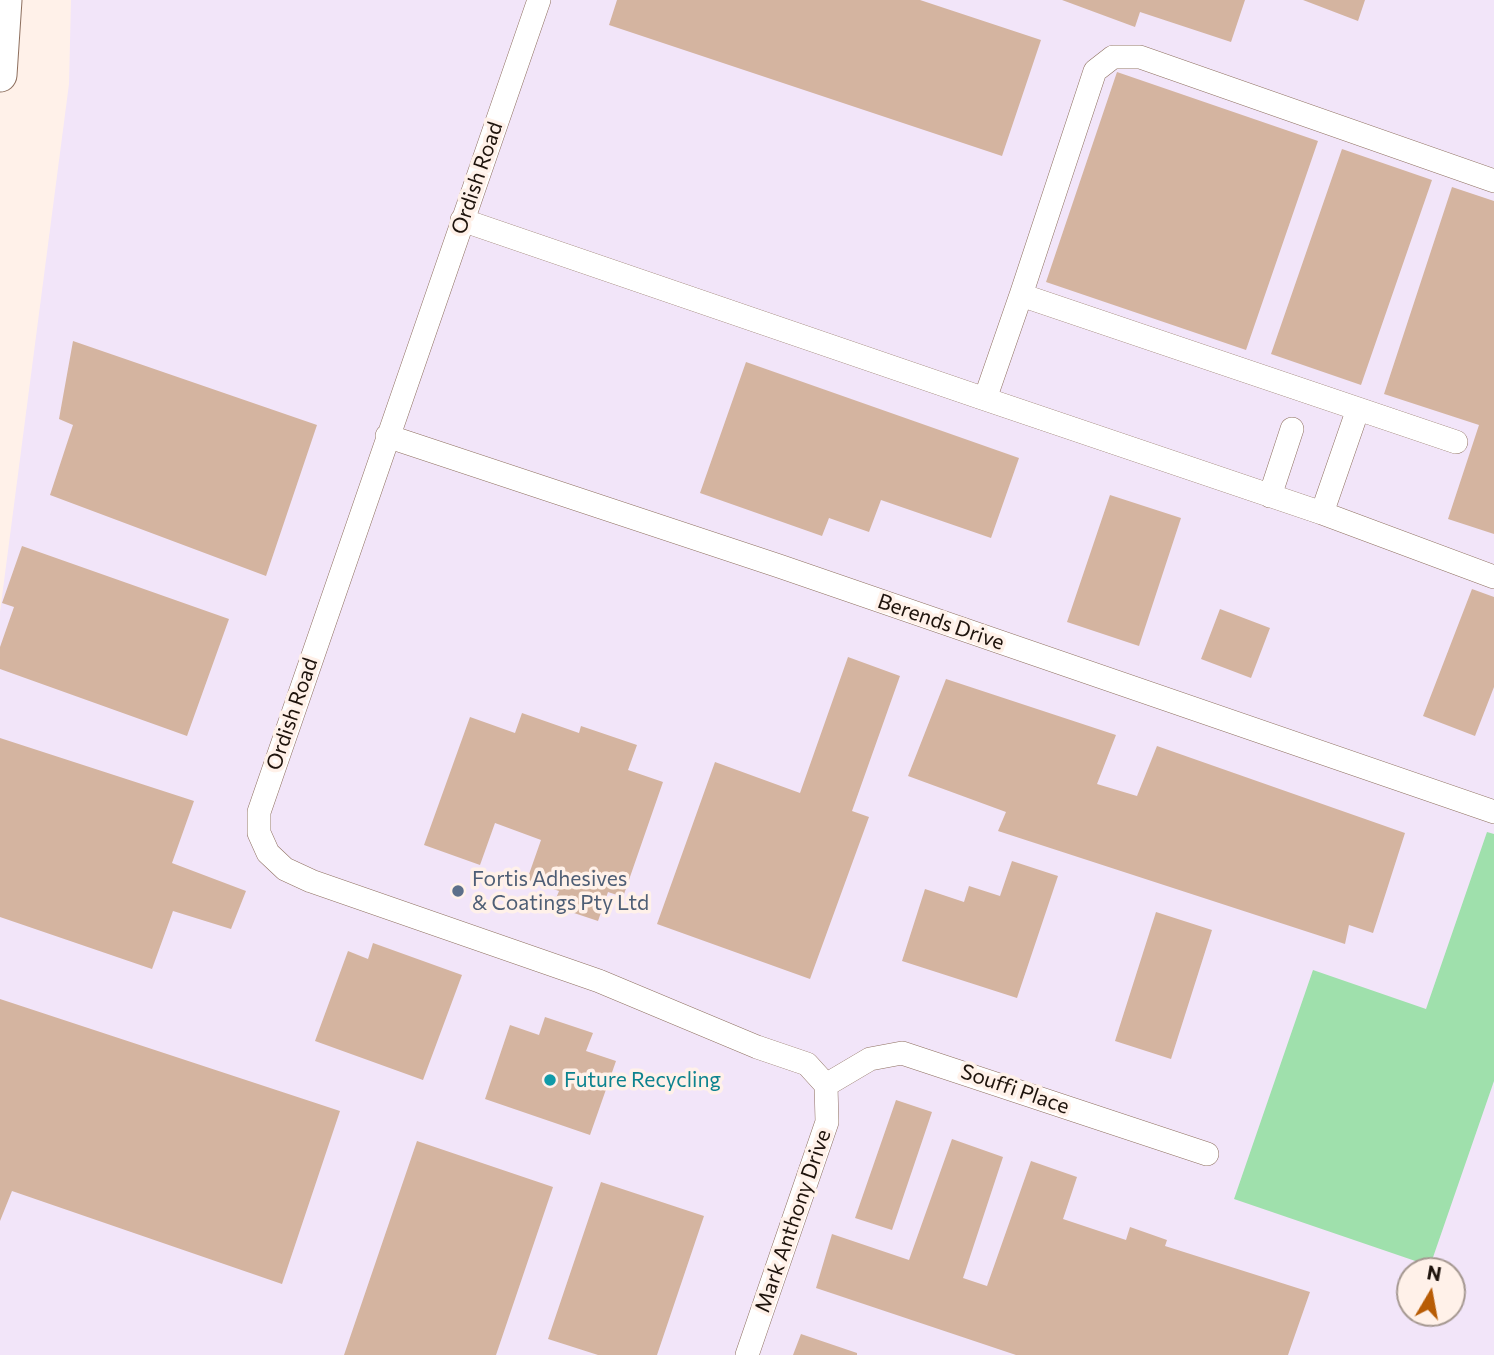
<!DOCTYPE html>
<style>
body{margin:0}
#map{position:relative;width:1494px;height:1355px;overflow:hidden;background:#fff1e9;font-family:Commissioner,sans-serif}
canvas{display:block}
.north{position:absolute;left:1396px;top:1257px;width:70px;height:70px;box-sizing:border-box;background:#fff1e9;border:2px solid #a59891;border-radius:50%;rotate:10deg;font-size:19px;font-weight:700;line-height:28px;text-align:center;color:#1e130c}
.north::after{content:'';display:block;margin:auto;width:24px;height:32px;background:#b85c05;clip-path:polygon(50% 0,100% 100%,50% 72%,0 100%)}
</style>
<div id="map">
<canvas width="1494" height="1355"></canvas>
<div class="north">N</div>
</div>
<script>
const c = document.querySelector('canvas').getContext('2d');
c.lineJoin = 'round';
function fill(path, color) { c.fillStyle = color; c.fill(path, 'evenodd'); }
const poly = rows => new Path2D(rows.map(r => 'M' + r).join(''));
function strokePath(path, color, width, dash) { c.strokeStyle = color; c.lineWidth = width; c.lineCap = dash ? 'butt' : 'round'; c.setLineDash(dash || []); c.stroke(path); }
function write(font, color, halo, rows, align = 'center') {
  c.font = font + ' Commissioner,sans-serif'; c.lineWidth = 7; c.setLineDash([]); c.textBaseline = 'middle'; c.strokeStyle = halo; c.fillStyle = color; for (const [text, x, y, turn = 0] of rows) {
    c.save(); c.translate(x, y); c.rotate((+turn || 0) * Math.PI / 180); c.textAlign = isNaN(turn) ? turn : align; if (halo) c.strokeText(text, 0, 0); c.fillText(text, 0, 0); c.restore();
  }
}
const industrial = poly([
 [71,0,1494,0,1494,1355,0,1355,0,612,69,84],
 [1410,1271,1452,1271,1452,1313,1410,1313]
]);
const green = poly([
 [1487,832,1494,834,1494,1081,1430,1266,1234,1199,1313,970,1426,1009]
]);
const building = poly([
 [617,0,920,0,1041,40,1002,156,609,25],
 [1062,0,1245,0,1231,42,1140,12,1135,27],
 [1303,0,1365,0,1358,21],
 [1117,72,1318,141,1246,350,1046,282],
 [1342,149,1432,180,1361,385,1271,354],
 [1452,187,1494,201,1494,534,1448,519,1479,425,1384,394],
 [73,341,317,425,266,576,50,495,73,425,59,419],
 [746,362,1019,458,991,538,881,500,869,532,829,518,822,536,700,493],
 [1110,495,1181,518,1139,646,1067,622],
 [22,546,229,619,187,736,0,669,0,647,14,607,2,603],
 [1472,589,1494,597,1494,687,1475,736,1423,716],
 [1220,609,1270,628,1251,678,1201,659],
 [848,657,900,676,852,811,869,817,810,979,657,924,715,762,800,793],
 [946,679,1116,735,1097,784,1137,796,1157,746,1405,833,1373,933,1349,925,1345,944,998,831,1006,812,908,776],
 [522,713,579,733,581,726,637,745,628,770,663,782,623,897,608,892,598,921,553,906,559,891,527,880,541,840,495,823,480,865,424,845,470,717,515,733],
 [0,738,194,801,172,863,246,891,231,929,173,911,152,969,0,917],
 [1012,861,1058,876,1017,998,902,961,925,889,964,902,969,886,1000,896],
 [1156,912,1212,930,1171,1059,1115,1041],
 [373,943,462,975,423,1080,315,1041,348,951,368,959],
 [0,999,340,1111,282,1284,12,1191,0,1221],
 [545,1017,593,1033,586,1051,616,1061,590,1135,485,1099,510,1025,539,1035],
 [896,1100,932,1112,892,1230,855,1218],
 [952,1139,1003,1157,963,1278,987,1286,1031,1161,1077,1177,1063,1219,1126,1240,1130,1227,1167,1240,1165,1246,1310,1292,1288,1355,1016,1355,816,1288,832,1234,909,1260],
 [417,1141,553,1187,496,1355,344,1355],
 [601,1182,704,1216,657,1355,598,1355,548,1339],
 [801,1334,857,1353,857,1355,793,1355]
]);
const minor = poly([
 [539,0,259,812,259,833,268,853,285,869,311,881,599,981,757,1047,807,1064,826,1085],
 [462,220,985,399,1021,295,1456,442],
 [1021,295,1095,71,1113,57,1140,57,1494,181],
 [985,399,1322,513,1358,409],
 [387,436,779,566,1494,812],
 [1270,496,1292,429],
 [1322,513,1494,577],
 [826,1085,870,1059,902,1053,1207,1154],
 [747,1355,827,1122,826,1085]
]);
const highway = poly([
 [0,75,5,0]
]);
const markers = [
 [458,891,7,"#5c6f8a"],
 [550,1080,7,"#0f9aa8"]
];
const streetNames = [
 ["Ordish Road",477,178,-71],
 ["Berends Drive",941,622,19],
 ["Ordish Road",292,714,-71],
 ["Souffi Place",1015,1089,19],
 ["Mark Anthony Drive",793,1221,-71]
];
const serviceNames = [
 ["Fortis Adhesives",472,879],
 ["& Coatings Pty Ltd",472,903]
];
const cultureNames = [
 ["Future Recycling",564,1080]
];
fill(industrial, '#f2e5f9');
fill(green, '#9fe0ac');
fill(building, '#d4b4a0');
strokePath(minor, '#8f7160', 24);
strokePath(highway, '#8f7160', 35);
strokePath(minor, '#fff', 23);
strokePath(highway, '#fff', 33);
for (const [x, y, r, color] of markers) { const dot = new Path2D(); dot.arc(x, y, r, 0, 2 * Math.PI); c.fillStyle = color; c.fill(dot); strokePath(dot, '#fff1e9', 2.5); }
write('21px', '#1e130c', '#fff1e9', streetNames);
write('21px', '#4e5e75', '#fff1e9', serviceNames, 'left');
write('21px', '#0d838f', '#fff1e9', cultureNames, 'left');
</script>
